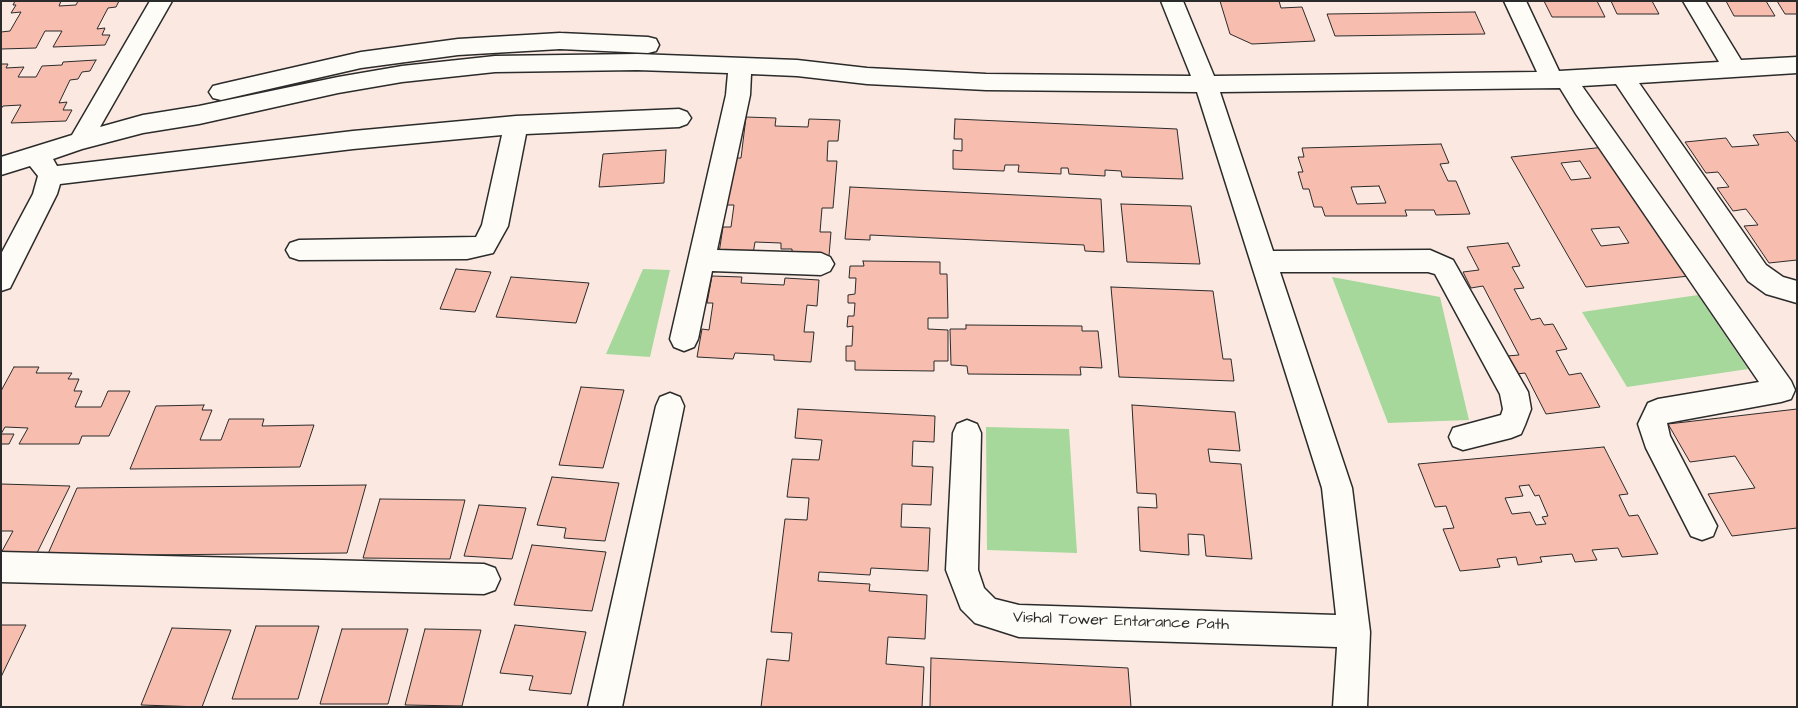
<!DOCTYPE html>
<style>
body{margin:0}
#map{position:relative;width:1798px;height:708px;overflow:hidden;background:#fbe9e1;font-family:"Architects Daughter",sans-serif}
canvas{display:block}
.frame{position:absolute;inset:0;border:2px solid #2b2b2b;pointer-events:none}
</style>
<div id="map">
<canvas width="1798" height="708"></canvas>
<div class="frame"></div>
</div>
<script>
const c = document.querySelector('canvas').getContext('2d');
c.lineJoin = 'round';
function fill(path, color) { c.fillStyle = color; c.fill(path, 'evenodd'); }
const poly = rows => new Path2D(rows.map(r => 'M' + r).join(''));
function strokePath(path, color, width, dash) { c.strokeStyle = color; c.lineWidth = width; c.lineCap = dash ? 'butt' : 'round'; c.setLineDash(dash || []); c.stroke(path); }
function write(font, color, halo, rows, align = 'center') {
  c.font = font + ' "Architects Daughter",sans-serif'; c.lineWidth = 4.5; c.setLineDash([]); c.textBaseline = 'middle'; c.strokeStyle = halo; c.fillStyle = color; for (const [text, x, y, turn = 0] of rows) {
    c.save(); c.translate(x, y); c.rotate((+turn || 0) * Math.PI / 180); c.textAlign = isNaN(turn) ? turn : align; if (halo) c.strokeText(text, 0, 0); c.fillText(text, 0, 0); c.restore();
  }
}
const green = poly([
 [643,269,670,270,650,357,606,354],
 [1332,277,1440,297,1469,420,1388,423],
 [1698,295,1748,369,1627,387,1582,312],
 [986,427,1069,429,1077,553,987,550]
]);
const building = poly([
 [15,1,61,1,59,6,76,5,78,1,119,1,116,7,108,8,97,29,105,28,102,35,110,35,105,45,53,47,62,31,45,31,36,48,1,49,1,32,10,31,21,12,11,13,16,5,13,5,15,1],
 [1220,1,1279,1,1281,8,1302,7,1315,41,1252,44,1230,34,1220,1],
 [1544,1,1597,1,1605,17,1552,17,1544,1],
 [1611,1,1652,1,1659,14,1617,14,1611,1],
 [1726,1,1766,1,1775,16,1734,16,1726,1],
 [1777,1,1797,1,1797,14,1785,14,1777,1],
 [1475,12,1485,34,1335,36,1327,14,1475,12],
 [96,60,90,71,82,72,78,79,70,80,59,103,67,102,63,110,72,110,66,121,11,123,21,105,3,106,1,109,1,64,8,64,6,68,24,67,18,77,36,77,42,66,62,65,63,62,96,60],
 [746,117,776,118,775,126,808,127,809,119,840,120,838,141,828,141,827,161,837,161,833,208,822,208,820,232,831,232,829,256,792,255,792,249,781,249,781,243,755,242,753,254,719,253,723,227,731,227,734,205,726,205,734,158,741,158,746,117],
 [955,119,1177,129,1183,179,1122,177,1121,171,1105,170,1105,176,1069,174,1068,168,1061,168,1061,174,1018,172,1019,165,1005,165,1004,171,953,169,953,150,962,151,962,139,954,139,955,119],
 [1788,132,1797,143,1797,260,1769,263,1744,226,1758,225,1746,209,1733,211,1717,188,1729,187,1718,172,1706,173,1685,142,1726,138,1732,147,1759,145,1753,135,1788,132],
 [1441,144,1449,163,1440,164,1448,181,1456,181,1470,214,1436,215,1434,210,1405,210,1407,216,1325,216,1322,207,1314,207,1309,189,1303,189,1298,172,1303,172,1298,157,1304,157,1302,148,1441,144],
 [1379,186,1386,203,1357,204,1351,187,1379,186],
 [1605,147,1689,276,1586,287,1511,157,1605,147],
 [1580,161,1591,178,1571,180,1561,163,1580,161],
 [1619,227,1629,243,1601,246,1591,229,1619,227],
 [666,150,664,183,599,187,603,154,666,150],
 [850,187,1101,199,1104,252,1085,251,1084,245,870,235,870,240,845,239,850,187],
 [1121,204,1191,206,1200,264,1127,262,1121,204],
 [1508,243,1520,266,1512,267,1524,288,1514,289,1531,320,1540,318,1544,325,1553,324,1567,349,1556,351,1569,375,1581,373,1600,407,1546,414,1525,373,1517,374,1507,356,1519,355,1483,286,1471,288,1463,272,1479,270,1467,247,1508,243],
 [863,261,940,262,940,274,947,274,948,318,928,318,928,329,948,330,948,361,934,361,934,371,855,370,855,361,846,361,846,346,852,346,853,326,847,327,848,316,854,316,855,303,848,303,848,295,855,294,856,278,849,278,850,266,864,266,863,261],
 [456,269,491,272,475,312,440,309,456,269],
 [712,276,742,277,741,283,784,285,785,278,819,280,817,306,807,305,804,332,814,332,811,362,774,360,774,355,735,353,733,359,697,357,702,329,709,330,713,303,707,303,712,276],
 [511,277,589,283,576,323,496,317,511,277],
 [1111,287,1213,291,1223,359,1231,359,1234,381,1119,377,1111,287],
 [966,325,1082,326,1082,331,1098,331,1102,368,1080,367,1081,375,968,374,967,366,951,365,950,329,966,329,966,325],
 [14,367,39,367,36,373,72,373,68,379,79,379,74,391,82,391,75,407,101,407,108,391,130,391,109,436,82,436,79,444,19,444,28,428,5,427,1,434,14,434,9,444,1,444,1,391,14,367],
 [581,387,624,390,603,468,559,465,581,387],
 [204,405,202,410,212,410,200,440,221,440,229,419,264,419,262,426,314,425,300,467,130,469,156,406,204,405],
 [1132,405,1235,412,1240,451,1208,449,1210,462,1241,464,1252,559,1206,556,1204,535,1188,534,1189,555,1140,551,1138,507,1157,508,1156,494,1137,493,1132,405],
 [798,409,935,416,934,442,913,441,912,466,933,467,931,505,902,504,901,527,930,528,928,571,871,568,870,575,819,572,818,581,870,584,869,591,927,595,925,639,888,637,886,664,924,667,922,707,761,707,767,659,789,661,792,633,771,632,785,519,807,520,809,498,787,497,792,459,819,460,822,440,795,438,798,409],
 [1797,409,1797,528,1732,536,1708,494,1755,488,1735,456,1690,462,1668,424,1797,409],
 [1604,447,1628,494,1619,495,1629,516,1638,515,1658,554,1622,557,1618,548,1592,550,1597,560,1575,562,1572,554,1540,557,1542,562,1518,565,1516,557,1497,559,1500,567,1460,571,1443,529,1454,528,1446,506,1435,507,1418,464,1604,447],
 [1529,485,1535,496,1539,495,1548,516,1542,517,1546,524,1536,525,1530,512,1512,514,1505,498,1523,496,1519,486,1529,485],
 [552,477,619,483,605,541,564,538,566,528,537,525,552,477],
 [1,484,70,486,35,557,1,553,13,531,1,531,1,484],
 [366,485,347,553,47,556,77,488,366,485],
 [380,499,465,500,450,559,363,558,380,499],
 [479,505,526,508,512,559,464,556,479,505],
 [532,545,606,552,592,611,514,605,532,545],
 [1,625,26,625,1,677,1,625],
 [515,625,586,632,571,694,529,690,533,676,500,673,515,625],
 [256,626,319,626,298,699,232,699,256,626],
 [172,628,231,630,202,707,141,705,172,628],
 [342,629,408,629,388,704,320,704,342,629],
 [425,629,481,630,462,706,405,705,425,629],
 [931,658,1128,668,1131,707,930,707,931,658]
]);
const minor = poly([
 [150,1,172,1,100,127,143,115,199,106,338,77,402,66,495,56,637,54,797,60,867,68,986,74,1191,76,1161,1,1183,1,1214,76,1537,72,1504,1,1526,1,1559,71,1719,62,1683,1,1705,1,1741,60,1797,57,1797,73,1639,83,1766,265,1783,277,1797,281,1797,303,1766,294,1748,281,1616,84,1582,86,1791,381,1795,390,1791,399,1781,402,1667,423,1670,436,1717,526,1713,536,1702,540,1691,536,1646,448,1638,424,1648,403,1658,399,1759,382,1576,114,1560,88,1220,92,1273,251,1430,250,1453,260,1528,392,1531,409,1525,425,1521,434,1511,438,1463,450,1453,446,1449,437,1453,428,1501,415,1503,409,1500,394,1435,274,1428,272,1280,272,1352,488,1370,632,1367,707,1333,707,1337,647,1019,637,975,623,961,609,946,570,953,433,957,424,967,420,977,424,981,433,978,570,984,588,995,599,1019,605,1336,615,1322,488,1197,92,986,90,867,84,797,76,751,74,750,95,717,250,821,253,830,257,834,264,830,271,821,275,712,271,698,339,694,347,684,351,674,347,670,339,726,95,728,73,637,70,495,72,402,82,338,93,199,124,143,133,82,149,53,159,57,166,353,131,516,116,679,109,687,112,691,118,687,124,679,127,526,134,508,226,493,253,467,259,299,260,290,257,286,250,290,243,299,240,476,237,482,225,502,135,353,149,60,184,57,194,10,288,1,291,1,254,33,194,38,176,30,166,1,175,1,157,72,135,150,1],
 [560,33,648,37,656,39,659,45,656,51,648,53,560,49,458,55,361,68,221,100,213,98,209,92,213,86,221,84,361,52,458,39,560,33],
 [670,393,680,397,684,406,622,707,588,707,656,406,660,397,670,393],
 [1,552,484,564,495,568,500,579,495,590,484,594,1,582,1,552]
]);
const streetNames = [
 ["Vishal Tower Entarance Path",1121,622,2]
];
fill(green, '#a5d89a');
fill(building, '#f7bdaf');
strokePath(building, '#2b2b2b', 1);
strokePath(minor, '#2b2b2b', 3);
fill(minor, '#fdfcf7');
write('16px', '#2b2b2b', '#fdfcf7', streetNames);
</script>
